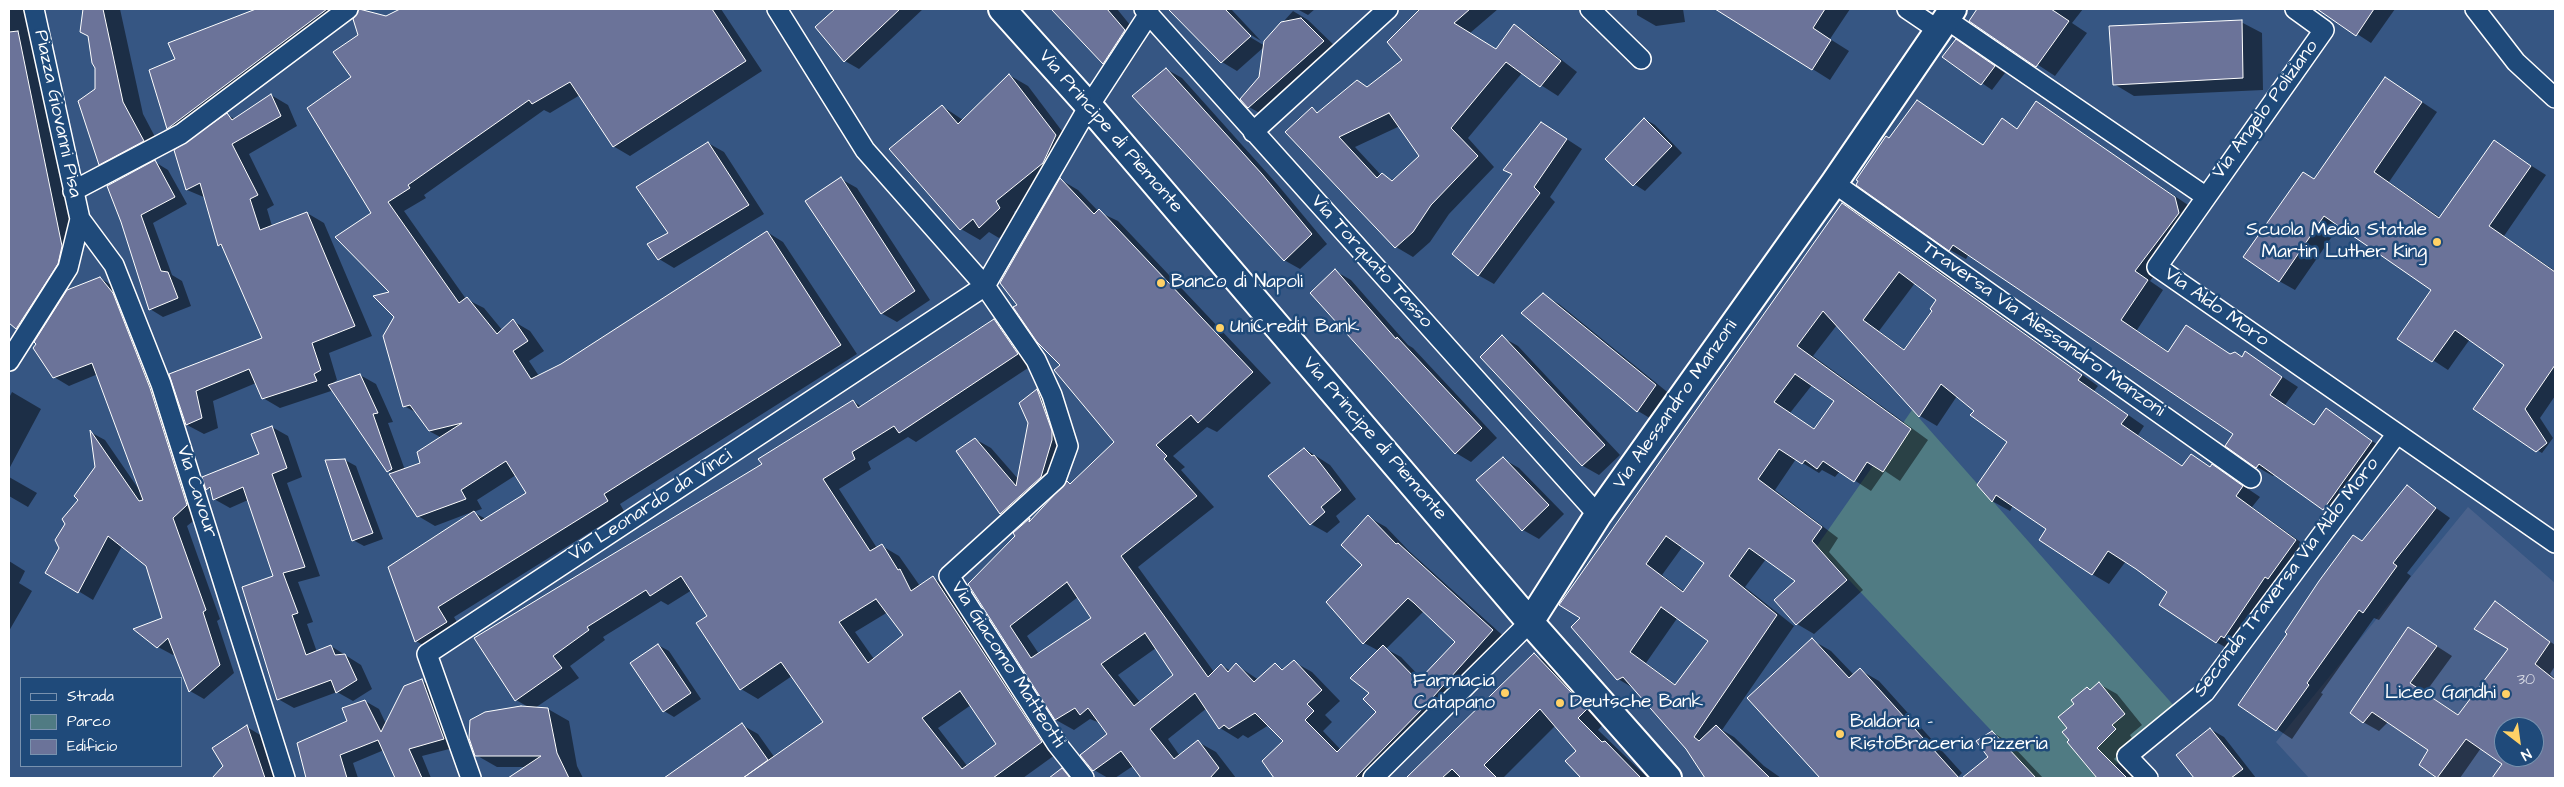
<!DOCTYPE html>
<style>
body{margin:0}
#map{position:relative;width:2564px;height:787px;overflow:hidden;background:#365683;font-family:"Architects Daughter",sans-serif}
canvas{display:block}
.frame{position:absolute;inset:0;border:10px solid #fff;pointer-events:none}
.legend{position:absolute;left:20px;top:677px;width:162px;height:90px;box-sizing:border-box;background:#1f4a7a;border:1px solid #7992af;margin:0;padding:6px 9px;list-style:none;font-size:15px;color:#fff}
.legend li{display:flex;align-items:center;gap:10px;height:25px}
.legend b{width:25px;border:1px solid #7992af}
.north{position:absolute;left:2494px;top:717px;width:50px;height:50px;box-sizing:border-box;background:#1f4a7a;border:1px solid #7992af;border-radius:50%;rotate:150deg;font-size:14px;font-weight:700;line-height:20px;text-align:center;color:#fff}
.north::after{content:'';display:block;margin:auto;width:18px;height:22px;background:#ffd166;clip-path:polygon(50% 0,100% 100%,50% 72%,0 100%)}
</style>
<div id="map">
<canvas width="2564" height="787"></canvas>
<div class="frame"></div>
<ul class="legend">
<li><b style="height:6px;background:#1f4a7a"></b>Strada</li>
<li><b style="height:14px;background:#507b83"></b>Parco</li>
<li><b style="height:14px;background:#6b7399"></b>Edificio</li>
</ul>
<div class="north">N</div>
</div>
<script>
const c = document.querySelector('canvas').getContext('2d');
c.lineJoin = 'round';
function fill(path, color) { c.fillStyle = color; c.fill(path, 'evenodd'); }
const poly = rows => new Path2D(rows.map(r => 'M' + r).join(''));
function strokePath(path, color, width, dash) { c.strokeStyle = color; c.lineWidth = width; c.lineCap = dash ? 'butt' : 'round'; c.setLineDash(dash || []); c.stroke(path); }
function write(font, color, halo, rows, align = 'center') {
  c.font = font + ' "Architects Daughter",sans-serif'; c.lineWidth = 5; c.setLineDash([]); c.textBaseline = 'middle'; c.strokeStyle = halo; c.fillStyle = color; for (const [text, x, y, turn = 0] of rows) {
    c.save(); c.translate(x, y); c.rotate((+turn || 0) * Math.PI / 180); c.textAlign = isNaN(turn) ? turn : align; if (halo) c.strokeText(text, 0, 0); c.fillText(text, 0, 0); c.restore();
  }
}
const built = poly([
 [2468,507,2555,583,2555,778,2309,778,2276,742],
 [2504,727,2534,727,2534,757,2504,757]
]);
const green = poly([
 [1912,410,2175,707,2115,766,2094,778,2036,778,1817,546]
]);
const shadow = poly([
 [9,9,38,9,60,165,81,258,77,275,65,293,100,278,114,287,202,514,187,526,220,619,217,621,234,673,204,699,190,691,175,653,173,655,158,647,163,619,147,566,122,546,93,600,47,572,60,548,97,467,92,433,105,440,140,491,98,374,69,386,54,377,38,339,9,321,9,264,15,252,9,252],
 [84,9,120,9,143,114,163,152,120,175,100,164,96,68,89,36,81,31],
 [259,9,366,9,363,11,386,17,403,9,721,9,762,71,630,156,613,146,580,95,550,113,544,110,424,195,426,198,404,211,466,299,484,308,503,331,513,321,530,331,544,351,529,361,539,376,561,366,767,232,783,242,857,354,620,504,624,511,454,617,463,632,433,651,416,641,389,568,472,512,435,526,418,516,394,474,388,471,334,390,280,408,263,398,256,383,213,401,218,428,204,434,187,425,170,374,263,339,224,248,219,245,206,198,187,190,175,151,227,115,235,119,271,95,288,105,297,126,249,154,274,205,267,209,272,226,307,213,324,223,372,336,329,353,337,380,330,385,360,375,376,384,393,422,388,423,405,470,422,464,442,438,429,431,417,413,404,406,396,317,372,214,353,77,360,35,354,18,188,139,168,128,176,60,170,44],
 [516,475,528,494,486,519,473,512,482,509,477,500],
 [830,9,923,9,859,69,845,61,833,12],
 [1054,9,1117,9,1144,42,1123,74,1104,63],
 [1177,9,1231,9,1261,41,1246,32,1245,34,1265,46,1265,42,1293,11,1308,20,1339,50,1265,116,1249,107,1242,99,1260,78,1264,47,1237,71,1222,62,1173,12],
 [1297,9,1315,9,1308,15],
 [1417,9,1498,9,1470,33,1497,50,1514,26,1531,36,1577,72,1558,96,1522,73,1468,138,1494,167,1449,214,1430,242,1413,257,1396,247,1312,109,1319,113,1357,81,1368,88,1404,60,1418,13],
 [1400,126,1421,156,1394,181,1381,175,1355,147],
 [1637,9,1683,9,1685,22,1656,26,1637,15],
 [1717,9,1850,9,1830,39,1849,51,1830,80],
 [1980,9,2083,9,2072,23,2087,33,2055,76,1971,21],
 [2337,9,2395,9,2371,43,2331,17],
 [2241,22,2262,33,2263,90,2134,96,2114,84],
 [1966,47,2005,73,1992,90,1944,57],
 [1166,69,1182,78,1277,184,1327,244,1300,269,1284,260],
 [1009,75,1028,86,1074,147,1062,173,1014,212,1018,220,999,238,989,232,980,240,961,229,891,149,942,106,963,120],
 [2386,78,2437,112,2389,182,2441,218,2494,142,2546,175,2504,236,2555,271,2555,396,2540,418,2553,438,2542,453,2527,444,2506,364,2470,339,2448,370,2399,338,2433,290,2340,225,2295,290,2279,281,2315,180],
 [1917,102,1984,146,2002,120,2018,129,2037,103,2191,207,2195,223,2150,281,2163,290,2137,330,2169,352,2231,355,2242,358,2246,353,2298,387,2285,405,2315,425,2326,410,2387,451,2340,518,2275,474,2273,476,2257,467,2226,445,2235,433,1969,254,1966,259,1950,250,1890,140],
 [1645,119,1655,125,1682,153,1645,191,1634,184],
 [1542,123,1582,149,1550,197,1555,202,1494,284,1478,275,1513,174],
 [708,143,724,152,764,214,674,268,659,259],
 [155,162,168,170,187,204,153,223,172,275,182,281,191,306,163,317,150,309,122,221],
 [841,179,857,188,930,300,897,322,881,313],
 [1061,180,1078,190,1099,212,1118,221,1271,383,1217,432,1207,427,1173,456,1185,467,1181,470,1214,507,1138,567,1214,672,1221,665,1231,671,1236,665,1259,680,1275,665,1284,670,1294,662,1312,672,1340,701,1325,715,1332,722,1323,731,1341,750,1378,712,1371,693,1379,651,1364,643,1364,565,1368,517,1386,527,1409,551,1510,642,1383,778,1276,778,1264,761,1285,741,1269,725,1248,738,1243,735,1238,739,1220,728,1207,708,1168,739,1180,756,1198,742,1216,752,1236,778,1143,778,1133,766,1115,778,1108,778,1094,770,1109,734,1100,723,1090,719,1074,730,1056,720,969,584,1017,536,1015,533,1030,519,1032,520,1068,482,1071,485,1115,442,1019,305],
 [1078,597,1092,619,1039,654,1027,636],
 [1424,611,1456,642,1422,679,1401,657,1386,649],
 [1156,648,1175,675,1140,702,1118,675],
 [1843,204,1860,214,2098,386,2094,391,2144,426,2138,435,2183,467,2191,456,2229,476,2260,497,2252,507,2313,551,2234,652,2216,642,2169,592,2126,561,2109,584,2092,574,2048,529,2013,505,2010,511,1992,501,2009,441,1957,396,1937,426,1920,416,1837,325,1813,356,1928,440,1900,481,1885,471,1871,491,1840,471,1835,477,1822,470,1819,473,1796,459,1775,490,1838,538,1829,552,1863,590,1814,634,1797,624,1776,600,1797,581,1766,559,1745,587,1794,626,1722,730,1734,737,1764,766,1781,778,1729,778,1726,775,1722,778,1714,778,1702,771,1687,748,1635,689,1618,679,1582,618],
 [1915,283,1938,299,1933,310,1905,350,1879,331],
 [1812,385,1836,401,1815,429,1790,413],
 [1683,546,1706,563,1685,592,1662,575],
 [1678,617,1710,640,1676,685,1646,663],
 [1335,271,1351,280,1408,345,1413,348,1497,438,1471,462,1456,453],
 [1543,295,1559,304,1671,395,1653,420,1638,411],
 [994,321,1011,331,1034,364,916,442,908,437,868,462,871,469,839,489,877,548,882,546,899,556,920,586,933,578,950,587,1059,752,1023,778,666,778,742,725,758,734,775,758,825,722,792,676,758,699,741,689,709,616,692,590,668,605,661,601,603,637,605,640,570,666,579,678,535,708,548,709,569,721,577,766,583,778,510,778,526,767,497,767,476,755,530,708,516,700,475,638,764,464,853,401,862,407],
 [888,612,905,636,874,659,855,632],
 [971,705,997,744,968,767,938,728],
 [1502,337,1518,346,1620,455,1599,475,1583,466,1481,357],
 [1037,391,1053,400,1067,449,1017,522,1001,513,958,451,975,439,991,448,1019,480],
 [12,392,41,409,9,469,9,398],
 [272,427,288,436,302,477,287,483,320,576,298,582,313,622,307,624,317,652,331,646,361,665,372,689,353,701,337,692,294,708,278,699,274,577,248,500,230,508,214,499,204,478,261,455],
 [1305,449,1330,465,1356,499,1336,516,1340,522,1327,533,1311,524,1269,476],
 [1503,459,1519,468,1564,514,1539,539,1523,530],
 [345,460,356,466,383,539,364,546,353,540],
 [9,477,37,493,28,507,9,496],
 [2407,487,2450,518,2407,573,2411,576,2379,620,2374,618,2321,693,2323,694,2292,739,2239,704],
 [9,561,25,571,19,583,32,591,9,631],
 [2495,603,2555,645,2555,666,2550,674,2555,679,2555,778,2493,778,2504,764,2481,748,2460,778,2439,778,2420,765,2429,750,2388,722,2379,731,2363,722,2424,638,2452,656,2425,693,2459,715,2510,649],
 [2504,727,2534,727,2534,757,2504,757],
 [1812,640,1831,651,1854,675,1860,670,1879,681,1962,773,1957,778,1822,778,1749,698],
 [658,645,669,651,701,699,674,717,664,711],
 [1535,655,1555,667,1606,721,1598,730,1648,778,1583,778,1567,761,1578,751,1556,725,1504,777,1505,778,1408,778],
 [422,681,436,688,457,747,422,756,431,778,396,778,384,750,353,763,358,778,307,778,299,744,349,721,365,701,379,709,386,724],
 [2099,684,2117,694,2142,725,2130,735,2133,740,2114,759,2134,778,2097,778,2070,741,2069,728,2091,691],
 [247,727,262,736,277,778,214,778,224,766],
 [2210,729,2224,737,2256,778,2196,778,2177,755],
 [1992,732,2010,743,2043,778,1964,778,1989,757],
 [1062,770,1077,778,1051,778]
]);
const building = poly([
 [83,9,103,9,123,102,144,141,99,165,78,101,95,89,95,68,92,63,88,36,80,32,83,9],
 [256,9,327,9,167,129,149,70,175,59,168,43,256,9],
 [359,9,386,16,400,9,712,9,746,61,613,147,570,82,532,104,529,100,408,185,410,188,388,202,459,303,467,297,497,334,513,319,528,341,513,351,531,379,561,364,767,231,841,345,604,494,608,501,438,607,447,622,415,642,388,567,474,511,481,521,526,493,506,461,461,490,466,499,417,517,389,474,420,463,417,452,462,423,429,431,410,405,403,407,383,336,394,317,373,296,389,292,335,237,371,213,307,108,351,77,333,52,358,35,353,19,359,9],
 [835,9,900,9,844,62,815,27,835,9],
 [1051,9,1107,9,1125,30,1103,64,1051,9],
 [1168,9,1225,9,1251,36,1221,63,1168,9],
 [1420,9,1470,9,1454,23,1496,49,1514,24,1561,61,1540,87,1506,62,1451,128,1478,156,1431,205,1413,232,1395,248,1285,132,1312,107,1317,113,1357,80,1367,87,1402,60,1387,42,1420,9],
 [1389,113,1419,156,1392,181,1382,173,1377,178,1339,137,1389,113],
 [1715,9,1825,9,1813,28,1831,40,1812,70,1715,9],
 [1977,9,2051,9,2069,21,2036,67,1969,21,1977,9],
 [2317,9,2374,9,2356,36,2317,9],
 [1301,18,1324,41,1248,108,1240,99,1259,77,1264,41,1281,22,1301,18],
 [2242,20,2243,78,2113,85,2109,26,2242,20],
 [18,31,62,246,58,264,16,329,9,323,9,32,18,31],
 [1956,39,1995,66,1981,85,1942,57,1956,39],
 [1166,68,1262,174,1312,234,1284,261,1132,96,1166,68],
 [1009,74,1056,135,1043,163,996,201,1000,208,979,228,973,219,960,230,889,149,942,105,958,124,1009,74],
 [2385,77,2422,102,2374,172,2439,218,2494,140,2531,166,2489,226,2555,272,2555,365,2525,409,2547,443,2536,452,2473,409,2504,365,2455,330,2432,362,2397,339,2431,290,2324,216,2279,282,2243,257,2303,172,2314,179,2385,77],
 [271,94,281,116,232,144,258,195,250,199,260,230,307,212,355,326,312,343,321,370,314,374,317,381,262,399,249,369,196,391,202,418,186,425,169,374,262,338,221,244,218,246,200,183,186,190,174,150,227,113,232,120,271,94],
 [1917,100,1983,145,2002,118,2017,129,2036,101,2175,197,2179,213,2135,271,2148,280,2121,320,2168,352,2186,325,2230,354,2235,352,2242,357,2245,351,2282,377,2270,395,2314,425,2326,408,2372,441,2323,510,2259,464,2256,468,2225,446,2233,434,1953,245,1949,251,1856,185,1858,181,1856,180,1886,136,1889,138,1917,100],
 [1644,118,1672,146,1633,186,1605,159,1644,118],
 [1541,122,1567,139,1534,187,1540,193,1478,276,1452,254,1512,174,1503,170,1541,122],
 [708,142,749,205,658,260,647,244,668,233,636,187,708,142],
 [155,160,175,197,141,215,161,271,168,272,178,298,149,310,121,222,107,186,155,160],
 [841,177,915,291,881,314,805,201,841,177],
 [1060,178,1094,214,1099,209,1253,372,1198,423,1191,415,1156,445,1167,456,1164,459,1197,496,1121,556,1208,677,1221,664,1228,672,1236,663,1254,682,1275,663,1282,670,1294,660,1322,690,1307,704,1314,711,1305,720,1337,752,1376,712,1363,699,1369,693,1350,678,1383,645,1418,681,1455,642,1414,603,1408,598,1363,644,1326,602,1362,565,1341,545,1368,515,1396,544,1398,543,1493,630,1424,707,1355,778,1274,778,1262,761,1283,741,1255,713,1229,729,1224,725,1219,729,1195,693,1150,729,1174,759,1198,740,1219,768,1210,778,1141,778,1121,751,1093,771,1080,755,1107,734,1088,708,1080,715,1075,708,1055,720,968,584,1015,536,1013,533,1030,518,1029,522,1067,481,1070,484,1114,442,1054,370,1060,365,1037,342,1013,307,1017,305,1000,283,1060,178],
 [1067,582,1091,618,1031,658,1010,626,1067,582],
 [1145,633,1173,675,1134,706,1101,664,1145,633],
 [1842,203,2082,375,2078,380,2128,415,2121,424,2182,466,2191,454,2210,467,2212,464,2243,486,2236,496,2296,540,2268,579,2265,577,2224,638,2221,636,2216,643,2159,605,2167,592,2136,569,2108,551,2092,575,2039,540,2046,529,1996,495,1992,502,1977,485,2007,442,1970,415,1974,411,1941,384,1919,417,1823,311,1797,346,1911,429,1883,472,1867,462,1854,482,1823,461,1817,469,1805,460,1802,464,1779,449,1758,479,1822,527,1812,541,1847,580,1796,625,1774,600,1795,581,1749,548,1729,576,1777,615,1694,737,1699,741,1716,725,1770,778,1705,778,1686,749,1623,677,1617,680,1571,627,1580,618,1559,605,1842,203],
 [1899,272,1936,300,1930,309,1932,311,1904,350,1863,320,1899,272],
 [1795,374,1834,401,1814,429,1774,402,1795,374],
 [1666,536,1704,563,1683,592,1646,564,1666,536],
 [1661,607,1708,641,1675,685,1630,652,1661,607],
 [1335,269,1396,339,1397,337,1482,428,1455,454,1310,293,1335,269],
 [100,277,113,293,150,388,187,505,173,518,206,610,203,612,220,665,189,692,168,638,157,648,133,629,162,618,146,566,108,536,78,593,45,573,59,548,55,540,65,524,62,519,78,500,74,496,95,467,90,430,139,501,143,500,92,363,53,378,33,348,36,344,34,342,67,290,100,277],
 [1543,293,1656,385,1637,412,1521,313,1543,293],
 [994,319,1018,354,899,433,894,426,852,452,855,459,823,479,870,551,882,544,898,570,900,569,911,591,933,576,1042,742,993,778,743,778,823,722,781,662,740,690,696,623,707,616,681,576,650,596,646,590,587,627,589,630,553,656,562,668,515,701,474,638,762,464,758,459,853,400,858,408,994,319],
 [876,599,903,635,868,663,839,622,876,599],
 [960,691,996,744,962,769,922,718,960,691],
 [1502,335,1605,445,1582,466,1480,357,1502,335],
 [360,374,378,413,373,414,392,469,387,472,328,385,360,374],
 [1037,389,1052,431,1052,440,1041,477,1000,514,956,451,975,438,1016,486,1028,423,1019,403,1037,389],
 [272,426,287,468,272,474,305,567,283,573,298,613,292,615,306,655,331,645,335,655,345,654,357,680,336,693,331,680,277,700,242,587,273,576,243,487,213,500,210,487,206,490,202,477,259,454,251,434,272,426],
 [1304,448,1312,456,1314,455,1341,490,1321,507,1325,512,1310,525,1268,476,1304,448],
 [1503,457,1549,505,1522,531,1476,480,1503,457],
 [345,459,373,533,352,541,325,460,345,459],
 [2407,485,2436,508,2393,563,2397,566,2363,613,2359,610,2307,683,2309,685,2276,731,2238,705,2287,634,2285,632,2319,581,2353,535,2362,541,2407,485],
 [2495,601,2550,642,2535,664,2555,680,2555,778,2492,778,2502,764,2466,739,2437,778,2419,765,2428,750,2372,712,2363,723,2350,713,2408,627,2437,646,2410,683,2458,715,2508,649,2474,629,2495,601],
 [2504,727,2534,727,2534,757,2504,757,2504,727],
 [1812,638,1849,678,1860,668,1959,778,1820,778,1747,698,1812,638],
 [658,644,691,693,663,712,630,663,658,644],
 [1534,653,1587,709,1578,718,1602,742,1605,741,1641,778,1581,778,1565,761,1576,751,1540,709,1484,765,1497,778,1461,778,1452,769,1442,778,1406,778,1534,653],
 [422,679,444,739,409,749,422,778,395,778,378,740,340,755,347,778,306,778,297,743,347,721,342,708,365,700,381,732,404,686,422,679],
 [2099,682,2125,714,2112,725,2116,729,2097,748,2127,778,2097,778,2067,742,2069,740,2062,732,2067,728,2058,717,2074,704,2071,700,2087,687,2090,690,2099,682],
 [521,706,548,708,557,753,569,778,508,778,541,756,475,756,469,738,470,720,485,712,521,706],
 [742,723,768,760,743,778,664,778,742,723],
 [247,725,265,778,212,778,223,766,212,748,247,725],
 [2210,728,2243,769,2231,778,2194,778,2176,755,2210,728],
 [1992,731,2036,778,1962,778,1988,757,1976,741,1992,731],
 [1062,768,1070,778,1049,778,1062,768]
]);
const street = poly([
 [34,9,80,219,114,265,161,384,285,778],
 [777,9,865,150,985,286,1036,360,1052,395,1068,446,1056,479,949,576,1057,744,1084,778],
 [1144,9,1598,515],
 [1590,9,1641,59],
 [1907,9,1938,30],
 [2295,9,2324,30,2157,267,2555,543],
 [2475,9,2516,62,2555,98],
 [1946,19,2205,196],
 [1253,132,1388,9],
 [1834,183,2251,478],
 [73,191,181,134,348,9],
 [9,361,68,268,80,219],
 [471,778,427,654,985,286,1089,106,1145,20,1149,9],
 [1373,778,1530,622],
 [2148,778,2127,756,2205,692,2396,435]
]);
const secondary = poly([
 [1002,9,1089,106,1530,622,1668,778],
 [1530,622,1598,515,1834,183,1953,9]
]);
const markers = [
 [2437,242,5,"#ffd166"],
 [1161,283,5,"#ffd166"],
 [1220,328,5,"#ffd166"],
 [1505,693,5,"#ffd166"],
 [2506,694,5,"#ffd166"],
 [1560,703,5,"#ffd166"],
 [1840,734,5,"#ffd166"]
];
const numberNames = [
 ["30",2526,681]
];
const streetNames = [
 ["Via Angelo Poliziano",2266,110,-54],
 ["Piazza Giovanni Pisa",57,114,78],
 ["Via Principe di Piemonte",1110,132,49],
 ["Via Torquato Tasso",1371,262,48],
 ["Via Aldo Moro",2216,308,35],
 ["Traversa Via Alessandro Manzoni",2043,330,35],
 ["Via Alessandro Manzoni",1676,405,-55],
 ["Via Principe di Piemonte",1374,439,49],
 ["Via Cavour",196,492,72],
 ["Via Leonardo da Vinci",651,506,-33],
 ["Seconda Traversa Via Aldo Moro",2287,578,-53],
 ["Via Giacomo Matteotti",1007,665,57]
];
const poiNames = [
 ["Scuola Media Statale",2427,231,"right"],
 ["Martin Luther King",2427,253,"right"],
 ["Banco di Napoli",1171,283],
 ["UniCredit Bank",1230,328],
 ["Farmacia",1495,682,"right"],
 ["Catapano",1495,704,"right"],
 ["Liceo Gandhi",2496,694,"right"],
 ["Deutsche Bank",1570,703],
 ["Baldoria -",1850,723],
 ["RistoBraceria Pizzeria",1850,745]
];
fill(built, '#4a628c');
fill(green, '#507b83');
fill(shadow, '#0007');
fill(building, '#6b7399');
strokePath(building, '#fff', 1);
strokePath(street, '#fff', 22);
strokePath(secondary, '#fff', 30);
strokePath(street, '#1f4a7a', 19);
strokePath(secondary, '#1f4a7a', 26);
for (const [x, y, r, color] of markers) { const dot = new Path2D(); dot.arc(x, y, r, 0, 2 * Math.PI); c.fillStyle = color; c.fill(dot); strokePath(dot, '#1f4a7a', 2); }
write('16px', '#dadce6', null, numberNames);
write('19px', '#fff', '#1f4a7a', streetNames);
write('19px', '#fff', '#1f4a7a', poiNames, 'left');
</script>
